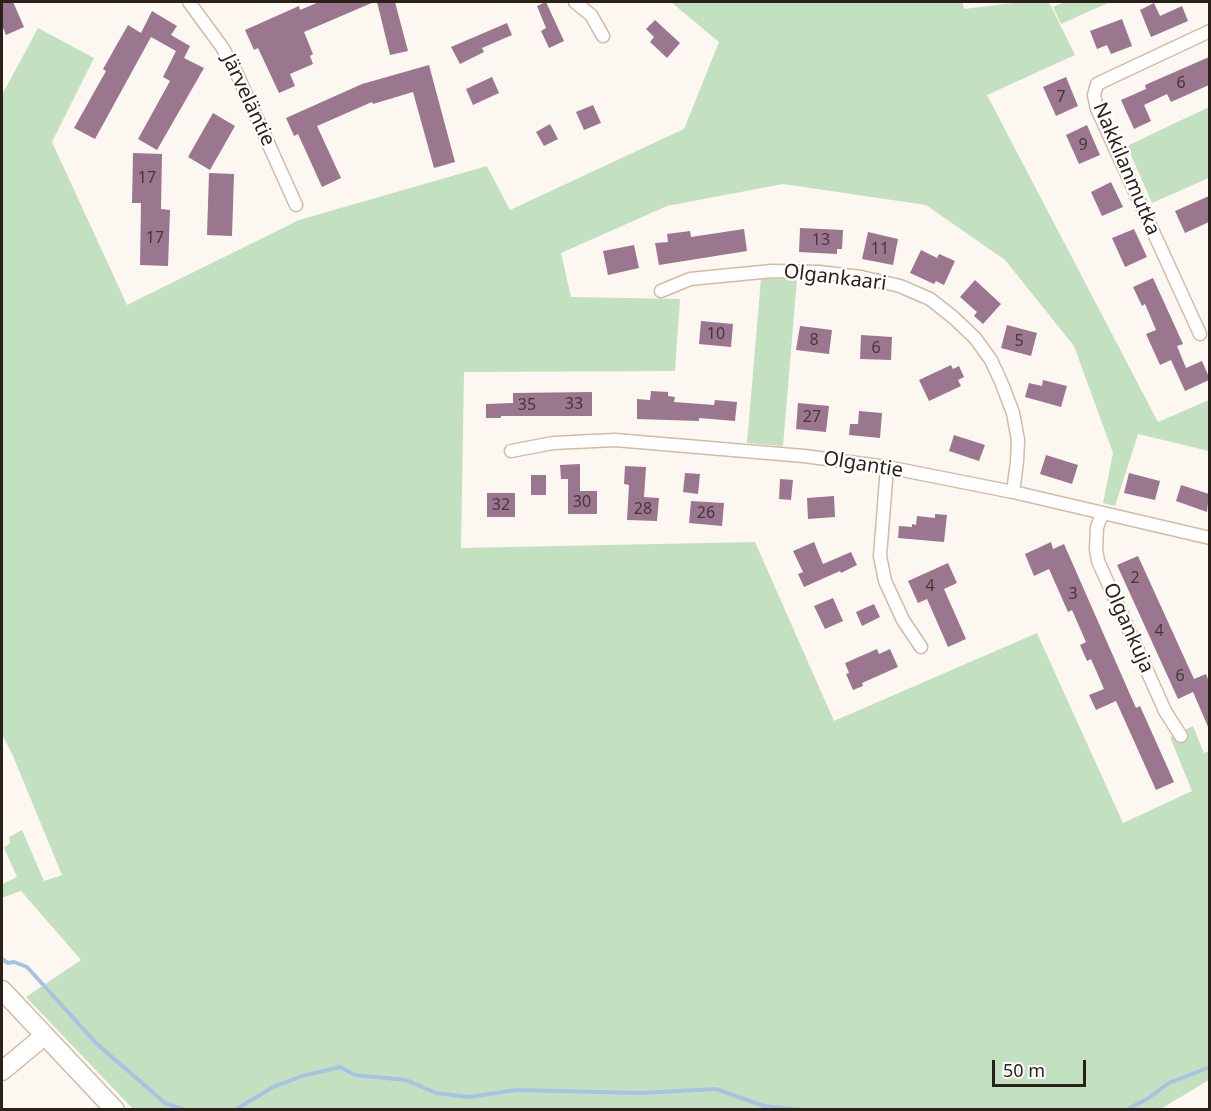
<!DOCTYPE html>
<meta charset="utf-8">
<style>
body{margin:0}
#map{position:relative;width:1211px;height:1111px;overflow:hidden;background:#fdf7f2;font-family:"Noto Sans",sans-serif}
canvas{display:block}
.frame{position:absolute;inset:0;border:3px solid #2b2118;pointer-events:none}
.scale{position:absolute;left:992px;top:1060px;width:94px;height:27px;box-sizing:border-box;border:3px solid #2b2118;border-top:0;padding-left:8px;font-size:18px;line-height:21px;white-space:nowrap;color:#2b2118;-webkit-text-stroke:4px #fff;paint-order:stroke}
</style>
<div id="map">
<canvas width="1211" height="1111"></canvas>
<div class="frame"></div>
<div class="scale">50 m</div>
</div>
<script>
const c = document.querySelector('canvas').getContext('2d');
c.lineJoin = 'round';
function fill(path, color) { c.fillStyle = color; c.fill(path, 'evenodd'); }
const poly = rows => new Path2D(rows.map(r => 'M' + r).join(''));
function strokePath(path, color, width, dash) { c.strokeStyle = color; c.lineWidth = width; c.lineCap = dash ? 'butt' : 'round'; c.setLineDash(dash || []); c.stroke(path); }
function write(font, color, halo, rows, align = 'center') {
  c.font = font + ' "Noto Sans",sans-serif'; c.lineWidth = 4.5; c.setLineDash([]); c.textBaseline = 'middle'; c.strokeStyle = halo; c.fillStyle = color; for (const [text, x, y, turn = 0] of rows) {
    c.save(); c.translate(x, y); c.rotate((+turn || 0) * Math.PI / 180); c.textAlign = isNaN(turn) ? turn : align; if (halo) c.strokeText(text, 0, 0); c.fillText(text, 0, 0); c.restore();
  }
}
const green = poly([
 [671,2,962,2,964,9,1021,2,1049,2,1075,55,987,95,1158,422,1209,400,1209,451,1138,434,1115,506,1103,503,1113,453,1074,346,1005,260,926,205,783,184,667,206,561,253,571,297,680,299,675,371,464,372,461,548,755,542,834,721,1037,633,1123,823,1192,791,1170,737,1193,726,1204,753,1210,751,1209,1080,1159,1110,133,1109,26,997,81,960,21,891,2,898,2,884,17,877,4,848,10,843,9,837,22,830,44,881,62,875,13,756,2,734,2,382,3,381,2,377,2,95,38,28,94,58,52,142,127,305,299,220,487,166,510,210,684,129,719,42],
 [1065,2,1110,2,1061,24,1053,7],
 [1209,107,1209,178,1152,203,1127,146],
 [761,279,797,279,783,446,747,443]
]);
const stream = poly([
 [2,959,8,963,14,962,27,967,96,1043,165,1103,185,1110],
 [235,1110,273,1087,302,1076,340,1067,355,1075,406,1080,436,1093,469,1097,516,1090,640,1093,716,1089,764,1106,802,1110],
 [1126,1110,1147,1099,1169,1083,1210,1067]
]);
const building = poly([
 [2,2,13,2,24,27,6,35,2,25],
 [319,2,374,2,304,32,313,54,310,56,313,64,290,74,295,86,279,93,258,48,254,50,245,30,299,6,300,10],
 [377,2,395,2,408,51,390,55],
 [546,2,564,41,549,48,541,31,546,28,537,6],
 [1154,3,1160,16,1182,6,1188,21,1151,37,1140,10],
 [152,11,177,26,171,35,190,46,184,58,204,68,157,150,138,139,170,81,163,77,176,51,151,37,95,139,74,128,106,71,103,69,128,25,141,33],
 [1122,19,1132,46,1111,54,1107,45,1097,49,1090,31],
 [655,20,680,43,667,58,650,42,654,37,646,29],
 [507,23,512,35,482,48,484,52,460,64,451,47],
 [1209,57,1209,85,1171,102,1167,94,1144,105,1151,121,1134,129,1121,100,1146,89,1145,85],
 [429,65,455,162,434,168,413,92,373,104,372,102,317,126,341,178,322,187,298,134,294,136,286,118,362,84],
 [492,77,499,93,473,105,466,89],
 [1066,77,1078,106,1056,116,1043,87],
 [593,105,601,123,584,130,576,112],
 [213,113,235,126,210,170,188,157],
 [550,124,558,139,544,146,536,132],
 [1087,125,1100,155,1079,164,1066,135],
 [133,153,162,154,161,209,170,210,168,266,140,265,141,203,132,203],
 [209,173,234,174,232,236,207,235],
 [1111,182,1123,207,1102,216,1091,192],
 [1209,196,1209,222,1185,233,1175,211],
 [800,228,843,230,842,249,837,249,837,254,799,252],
 [744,229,747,251,659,265,655,243,668,242,667,234,690,231,691,237],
 [1134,229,1147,257,1125,267,1112,238],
 [868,232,898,239,893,265,862,259],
 [634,245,639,268,608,275,603,251],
 [921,250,937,258,939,254,955,261,944,285,936,281,934,284,910,273],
 [1153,278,1183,344,1177,346,1186,368,1202,361,1209,377,1209,380,1185,391,1171,360,1160,365,1146,334,1156,330,1145,304,1142,306,1133,287],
 [975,280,1001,304,983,324,974,316,977,312,960,297],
 [701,321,733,324,731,347,699,344],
 [1007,325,1037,333,1031,356,1001,348],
 [800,326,832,330,829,354,796,350],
 [861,335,892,337,891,360,860,359],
 [951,365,953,369,959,366,964,377,958,380,961,386,929,401,919,380],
 [1043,380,1067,386,1061,407,1025,397,1029,383,1042,386],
 [651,391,668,392,668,396,675,397,674,402,714,405,715,400,737,402,735,421,699,418,699,421,637,419,637,399,650,400],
 [592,392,592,416,501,416,501,418,486,418,486,404,513,403,513,393],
 [798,403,829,406,826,432,796,429],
 [859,411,882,413,880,438,849,435,850,424,858,424],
 [954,435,985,445,979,461,949,451],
 [1046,455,1078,465,1072,484,1040,474],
 [580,464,580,491,597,491,597,514,568,514,568,479,561,479,560,465],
 [625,466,646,467,644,497,659,498,657,521,627,520,629,485,624,484],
 [685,473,700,474,698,494,683,492],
 [1129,473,1160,481,1155,500,1124,493],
 [531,475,546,475,546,495,531,495],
 [780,479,793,480,791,500,779,499],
 [1181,485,1209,494,1207,512,1176,501],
 [487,493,515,493,515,517,487,517],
 [834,496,835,517,808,519,807,498],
 [691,501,724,503,722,526,689,523],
 [935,514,947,515,944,542,898,538,899,526,912,527,912,524,916,525,917,516,935,518],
 [814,542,823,564,851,552,857,565,841,573,840,571,804,587,798,574,803,572,793,551],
 [1051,542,1053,549,1064,544,1136,708,1140,706,1174,782,1156,790,1116,701,1096,710,1089,695,1104,689,1091,659,1087,661,1080,645,1086,642,1072,610,1068,612,1049,569,1034,576,1025,554],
 [1138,556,1194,679,1206,674,1209,682,1209,729,1193,692,1178,699,1117,565],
 [948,563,957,583,944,589,966,639,948,647,927,599,918,603,908,581],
 [833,598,843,621,825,629,814,606],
 [874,604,880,617,862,626,856,612],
 [877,649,879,654,890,649,898,667,862,683,863,686,853,690,846,674,849,673,845,663]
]);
const street = poly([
 [189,2,222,47,237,74,296,205],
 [575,2,591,15,603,36],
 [661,291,690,279,772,271,819,272,861,277,900,286,930,299,954,318,975,338,991,360,1002,384,1013,413,1018,440,1017,462,1013,492],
 [1200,334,1097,109,1094,95,1097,84,1210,31],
 [511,451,553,443,615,440,804,456,887,467,1013,492,1210,538],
 [887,467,880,556,885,581,903,620,921,647],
 [1102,514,1097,527,1096,549,1098,561,1165,711,1181,736]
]);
const secondary = poly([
 [2,990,115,1110],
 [2,1071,44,1036]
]);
const numberNames = [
 ["6",1181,83],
 ["7",1061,97],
 ["9",1083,145],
 ["17",147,178],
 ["17",155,238],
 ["13",821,240],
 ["11",880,249],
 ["10",716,334],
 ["8",814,340],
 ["5",1019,341],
 ["6",876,348],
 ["33",574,404],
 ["35",527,405],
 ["27",812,417],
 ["30",582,502],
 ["32",501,505],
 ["28",643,509],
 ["26",706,513],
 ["2",1135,578],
 ["4",930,586],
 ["3",1073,594],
 ["4",1159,631],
 ["6",1180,676]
];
const streetNames = [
 ["Järveläntie",248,100,65],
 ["Nakkilanmutka",1126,169,67],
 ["Olgankaari",835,278,7],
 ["Olgantie",863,465,9],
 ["Olgankuja",1128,628,66]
];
fill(green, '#c3e0c1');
strokePath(stream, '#a7c3e3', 4);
fill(building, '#9a778e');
strokePath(street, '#d5baa1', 15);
strokePath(secondary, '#d5baa1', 21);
strokePath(street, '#fff', 12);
strokePath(secondary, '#fff', 18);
write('16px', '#473636', null, numberNames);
write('20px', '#2b2118', '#fff', streetNames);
</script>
